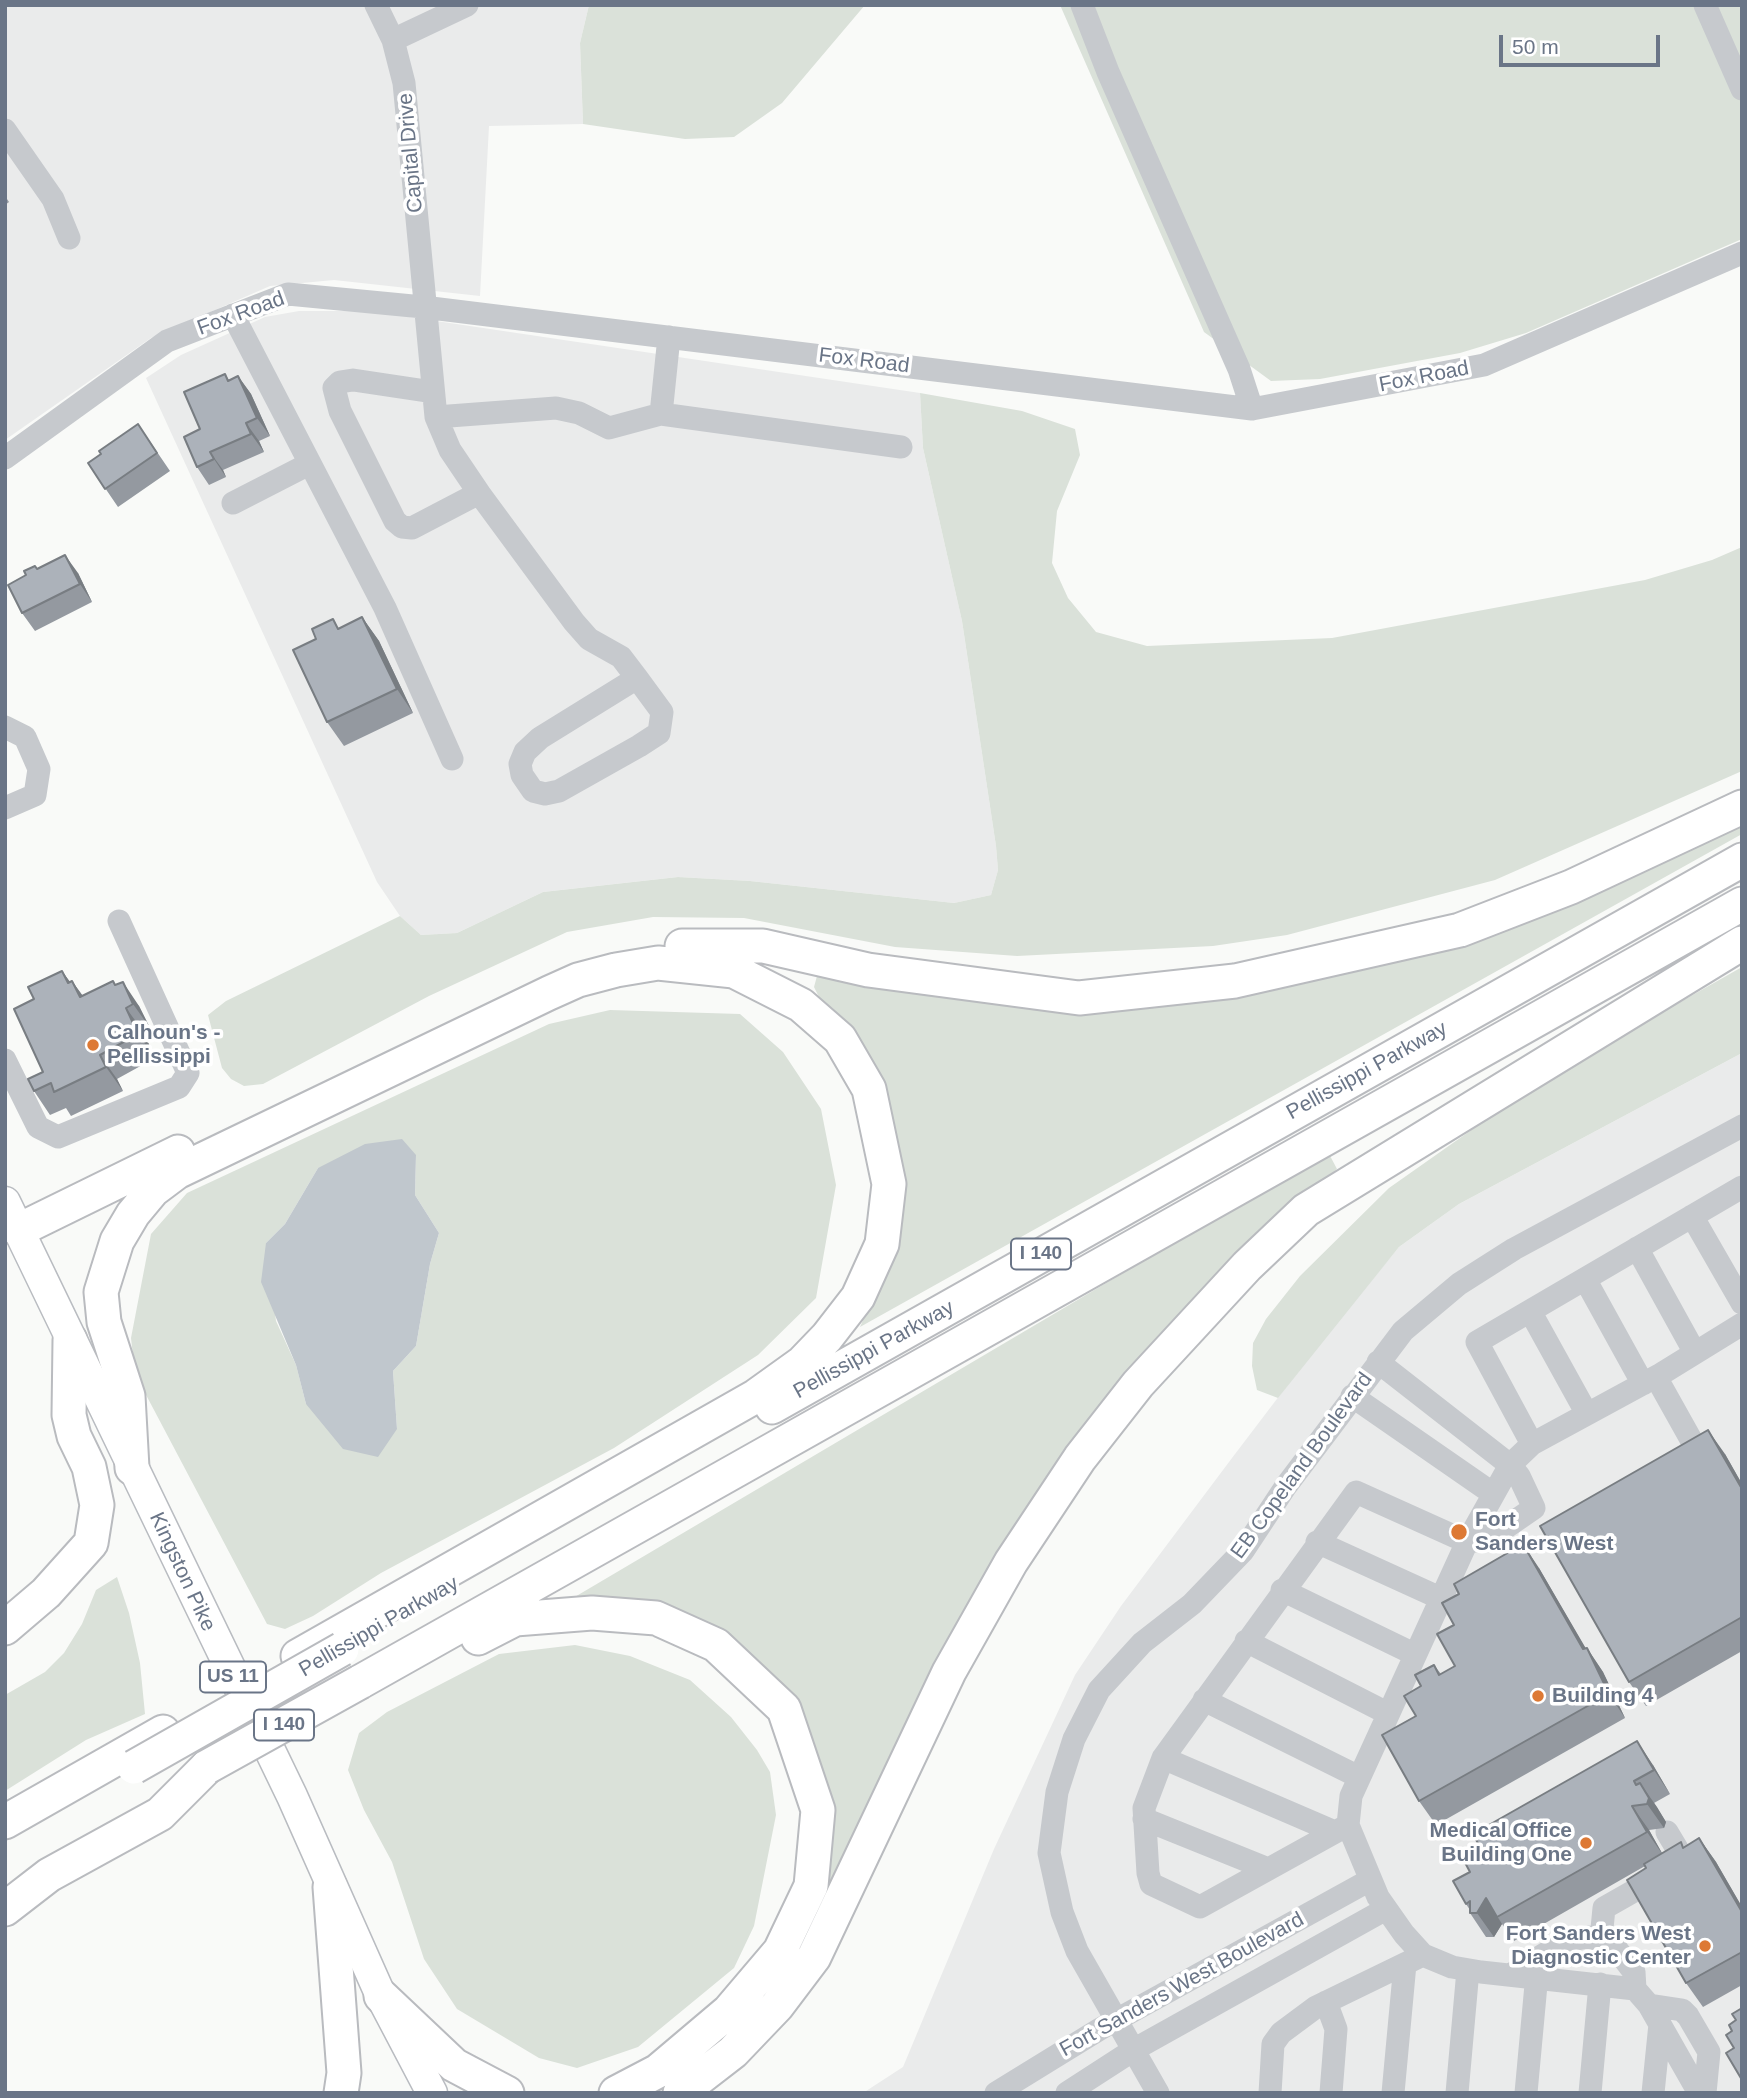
<!DOCTYPE html>
<style>
body{margin:0}
#map{position:relative;width:1747px;height:2098px;overflow:hidden;background:#f9faf8;font-family:Arial,sans-serif}
canvas{display:block}
.frame{position:absolute;inset:0;border:7px solid #6a7587;pointer-events:none}
.scale{position:absolute;left:1499px;top:35px;width:161px;height:32px;box-sizing:border-box;border:4px solid #6a7587;border-top:0;padding-left:9px;font-size:21px;line-height:24px;white-space:nowrap;color:#6a7587;-webkit-text-stroke:5px #fff;paint-order:stroke}
</style>
<div id="map">
<canvas width="1747" height="2098"></canvas>
<div class="frame"></div>
<div class="scale">50 m</div>
</div>
<script>
const c = document.querySelector('canvas').getContext('2d');
c.lineJoin = 'round';
function fill(path, color) { c.fillStyle = color; c.fill(path, 'evenodd'); }
const poly = rows => new Path2D(rows.map(r => 'M' + r).join(''));
function strokePath(path, color, width, dash) { c.strokeStyle = color; c.lineWidth = width; c.lineCap = dash ? 'butt' : 'round'; c.setLineDash(dash || []); c.stroke(path); }
function write(font, color, halo, rows, align = 'center') {
  c.font = font + ' Arial,sans-serif'; c.lineWidth = 7; c.setLineDash([]); c.textBaseline = 'middle'; c.strokeStyle = halo; c.fillStyle = color; for (const [text, x, y, turn = 0] of rows) {
    c.save(); c.translate(x, y); c.rotate((+turn || 0) * Math.PI / 180); c.textAlign = isNaN(turn) ? turn : align; if (halo) c.strokeText(text, 0, 0); c.fillText(text, 0, 0); c.restore();
  }
}
const built = poly([
 [5,5,589,5,580,43,583,124,489,126,480,296,334,280,270,286,151,338,5,440],
 [299,311,369,311,920,393,923,448,962,621,996,846,998,870,991,895,954,903,750,881,678,877,543,892,457,933,421,935,400,916,377,882,146,378,181,355,265,317],
 [1742,1053,1742,2093,863,2093,903,2067,994,1849,1075,1675,1121,1606,1232,1458,1324,1337,1399,1247,1459,1204]
]);
const green = poly([
 [589,5,865,5,782,103,734,137,685,139,583,124,580,43],
 [1060,5,1742,5,1742,239,1526,333,1460,353,1320,379,1271,381,1204,332],
 [920,393,1022,411,1075,429,1080,455,1057,511,1052,563,1068,598,1096,632,1147,646,1332,638,1645,580,1712,560,1742,547,1742,771,1495,880,1287,935,1213,946,1017,956,895,947,744,918,653,917,567,932,429,996,263,1084,244,1086,231,1079,222,1068,208,1015,226,1001,400,916,421,935,457,933,543,892,678,877,750,881,954,903,991,895,998,870,996,846,962,621,923,448],
 [1742,813,1742,834,860,1327,897,1244,881,1090,819,997,814,987,817,976,1096,1002,1416,948],
 [1742,967,1742,1053,1459,1204,1399,1247,1278,1398,1257,1390,1252,1366,1253,1343,1266,1319,1300,1276,1389,1188,1541,1081],
 [610,1010,740,1014,783,1052,821,1109,836,1185,816,1298,758,1355,614,1448,381,1573,313,1616,285,1629,267,1624,135,1374,131,1338,151,1234,187,1193,549,1024],
 [416,1155,415,1195,439,1233,430,1264,416,1346,393,1371,397,1429,306,1404,296,1365,276,1321,266,1243,285,1224,318,1168],
 [1328,1152,1337,1169,1239,1257,1101,1407,996,1555,918,1700,822,1928,823,1789,741,1660,573,1598],
 [117,1577,129,1613,140,1663,145,1714,86,1740,5,1791,5,1695,45,1672,64,1653,82,1624,96,1590],
 [575,1645,630,1656,690,1680,731,1717,757,1750,770,1772,776,1815,754,1926,734,1968,638,2047,577,2068,539,2058,457,2009,424,1959,392,1862,364,1810,348,1770,359,1733,387,1712,499,1654]
]);
const water = poly([
 [402,1139,416,1155,415,1195,439,1233,430,1264,416,1346,393,1371,397,1429,378,1457,343,1449,306,1404,296,1365,261,1282,266,1243,285,1224,318,1168,365,1144]
]);
const minor = poly([
 [376,5,393,40,404,83,436,417,556,408,579,413,609,428,661,414,669,337],
 [1082,5,1108,72,1239,369,1252,409],
 [1705,5,1742,89],
 [393,40,467,5],
 [5,130,53,199,69,238],
 [233,315,385,608,452,759],
 [433,392,353,380,340,382,334,388,340,411,395,521,402,527,412,528,479,493,450,450,436,417],
 [661,414,901,447],
 [5,458,167,341,288,294,423,307,1252,409,1484,365,1742,253],
 [479,493,574,622,589,639,621,657,637,678,662,712,659,733,639,746,559,791,545,794,533,791,522,775,520,764,525,752,540,738,637,678],
 [233,503,309,464],
 [5,727,25,737,39,769,35,795,5,808],
 [5,1060,38,1127,58,1137,179,1087,188,1073,119,921],
 [1692,1216,1742,1303],
 [1637,1248,1695,1353],
 [1585,1279,1643,1384],
 [1530,1311,1587,1414],
 [1656,1377,1703,1461],
 [1352,1396,1492,1493],
 [1532,1444,1477,1342,1742,1187],
 [1317,1542,1440,1598],
 [1282,1590,1414,1654],
 [1246,1641,1387,1713],
 [1204,1700,1359,1777],
 [1163,1758,1335,1832],
 [1144,1819,1268,1869],
 [1348,1825,1200,1907,1151,1884,1148,1873,1144,1808,1163,1758,1356,1492,1467,1542,1510,1465,1378,1362],
 [1601,1939,1604,1908,1685,1862,1667,1832],
 [1510,1975,1566,1941,1588,1937,1612,1943,1634,1972,1635,1989],
 [1326,2002,1336,2029,1331,2093],
 [1649,2005,1682,2010,1688,2016,1709,2052,1705,2093],
 [996,2093,1100,2029,1370,1880],
 [1067,2093,1135,2049,1386,1909],
 [1158,2093,1077,1951,1062,1912,1049,1853,1057,1792,1074,1739,1099,1690,1142,1643,1192,1604,1243,1551,1286,1486,1403,1331,1459,1284,1514,1249,1742,1126],
 [1270,2093,1273,2044,1281,2033,1316,2007,1423,1955],
 [1393,2093,1405,1964],
 [1457,2093,1468,1970],
 [1526,2093,1538,1963],
 [1590,2093,1600,1984],
 [1653,2093,1660,2024],
 [1699,2093,1649,2005,1635,1989,1481,1972,1452,1967,1423,1955,1404,1934,1378,1897,1348,1825,1351,1796,1467,1542,1489,1539,1534,1508,1519,1476,1510,1465,1532,1444,1661,1374,1742,1324]
]);
const major = poly([
 [5,1202,292,1796,381,1996,432,2093]
]);
const highway = poly([
 [682,946,763,946,868,970,1079,998,1235,981,1460,930,1571,887,1742,807],
 [19,1230,178,1152],
 [772,1407,1742,860],
 [132,1468,128,1396,104,1322,101,1292,117,1241,133,1214,153,1190,177,1172,549,993,578,980,616,970,658,963,734,971,801,1005,840,1039,869,1089,889,1184,882,1244,858,1297,827,1337,802,1363,756,1396,298,1656],
 [5,1628,46,1593,91,1543,97,1505,89,1467,74,1436,69,1415,70,1340],
 [478,1638,515,1619,592,1613,656,1618,716,1645,784,1709,818,1810,811,1886,780,1951,729,2011,658,2071,616,2093],
 [360,1682,1742,904],
 [5,1822,163,1732],
 [330,1887,344,2073,341,2093],
 [5,1909,49,1875,160,1814,207,1767],
 [381,1996,454,2065,507,2093],
 [680,2093,733,2052,777,2006,814,1957,949,1672,1011,1562,1080,1458,1138,1384,1247,1266,1306,1210,1742,943]
]);
const highwayBridge = poly([
 [134,1767,342,1649],
 [207,1767,360,1682]
]);
const wall = poly([
 [5,196,9,202,5,205],
 [225,374,229,380,238,376,251,394,270,436,259,441,264,452,223,470,226,477,209,485,197,467,200,429],
 [138,424,170,471,118,507,88,463,101,454],
 [38,569,78,573,92,602,35,631,22,613],
 [362,617,379,641,413,713,344,746,327,722,340,628],
 [62,971,70,982,72,981,83,996,116,985,139,1006,150,1028,143,1031,155,1058,117,1079,123,1091,71,1116,66,1108,50,1115,34,1091,43,1072,34,999],
 [1725,1454,1742,1484,1742,1651,1646,1706,1629,1682],
 [1539,1568,1585,1648,1587,1648,1603,1672,1625,1718,1436,1825,1419,1801,1416,1716,1421,1686,1434,1665,1441,1674,1455,1666,1454,1625],
 [1653,1765,1670,1794,1654,1803,1666,1822,1664,1828,1649,1830,1662,1853,1684,1847,1699,1838,1716,1862,1742,1907,1742,1985,1703,2007,1686,1983,1645,1866,1514,1941,1502,1924,1494,1937,1486,1937,1470,1913,1470,1910,1466,1904,1470,1872]
]);
const shadedWall = poly([
 [238,376,251,394,270,436,257,418],
 [246,423,259,441,264,452,251,434],
 [210,452,223,470,226,477,214,459],
 [65,555,78,573,92,602,80,584],
 [362,617,379,641,413,713,397,689],
 [62,971,78,993,72,981,89,1005,97,1021,68,983],
 [123,982,139,1006,150,1028,133,1004],
 [126,1008,143,1031,155,1058,138,1034],
 [100,1055,117,1079,123,1091,106,1067],
 [1708,1430,1725,1454,1742,1484,1742,1489],
 [1523,1544,1539,1568,1595,1664,1587,1648,1603,1672,1625,1718,1609,1694],
 [1637,1741,1653,1765,1670,1794,1654,1770],
 [1640,1783,1657,1807,1666,1822,1664,1828,1647,1804,1648,1802],
 [1632,1806,1649,1830,1663,1855,1647,1832],
 [1699,1838,1716,1862,1742,1907,1742,1912],
 [1486,1898,1502,1924,1494,1937,1477,1913]
]);
const building = poly([
 [225,374,228,381,238,376,257,418,246,423,251,434,210,452,214,459,197,467,184,437,200,429,184,392,225,374],
 [138,424,157,453,105,489,88,463,101,454,99,451,138,424],
 [65,555,80,584,22,613,8,585,26,575,24,571,35,566,37,569,65,555],
 [362,617,397,689,327,722,293,650,316,639,312,629,333,619,338,629,362,617],
 [62,971,68,983,72,981,80,997,113,981,115,985,123,982,133,1004,126,1008,138,1034,100,1055,106,1067,54,1092,51,1083,34,1091,28,1079,43,1072,14,1009,34,999,28,987,62,971],
 [1708,1430,1742,1489,1742,1617,1629,1682,1540,1526,1708,1430],
 [1523,1544,1583,1649,1587,1648,1609,1694,1419,1801,1382,1735,1416,1716,1404,1696,1421,1686,1415,1675,1434,1665,1439,1675,1455,1666,1437,1634,1454,1625,1442,1603,1459,1594,1454,1584,1523,1544],
 [1637,1741,1654,1770,1634,1781,1636,1785,1640,1783,1649,1798,1647,1804,1632,1806,1647,1832,1497,1917,1486,1898,1477,1913,1470,1913,1470,1901,1466,1904,1453,1881,1470,1872,1462,1857,1480,1847,1473,1834,1637,1741],
 [1699,1838,1742,1912,1742,1952,1686,1983,1627,1880,1646,1868,1644,1864,1681,1842,1683,1848,1699,1838],
 [1742,2008,1742,2080,1726,2053,1734,2048,1726,2035,1732,2031,1729,2025,1736,2020,1732,2014,1742,2008]
]);
const markers = [
 [93,1045,7,"#dd7934"],
 [1459,1532,9,"#dd7934"],
 [1538,1696,7,"#dd7934"],
 [1586,1843,7,"#dd7934"],
 [1705,1946,7,"#dd7934"]
];
const shields = [
 [1041,1254,60],
 [233,1677,66],
 [284,1725,60]
];
const shieldNames = [
 ["I 140",1041,1254],
 ["US 11",233,1677],
 ["I 140",284,1725]
];
const streetNames = [
 ["Capital Drive",411,153,-95],
 ["Fox Road",241,314,-20],
 ["Fox Road",864,361,7],
 ["Fox Road",1424,377,-11],
 ["Pellissippi Parkway",1367,1071,-29],
 ["Pellissippi Parkway",874,1350,-29],
 ["EB Copeland Boulevard",1302,1466,-54],
 ["Kingston Pike",182,1572,65],
 ["Pellissippi Parkway",379,1627,-30],
 ["Fort Sanders West Boulevard",1182,1985,-29]
];
const poiNames = [
 ["Calhoun's -",107,1033],
 ["Pellissippi",107,1057],
 ["Fort",1475,1520],
 ["Sanders West",1475,1544],
 ["Building 4",1552,1696],
 ["Medical Office",1572,1831,"right"],
 ["Building One",1572,1855,"right"],
 ["Fort Sanders West",1691,1934,"right"],
 ["Diagnostic Center",1691,1958,"right"]
];
fill(built, '#eaebeb');
fill(green, '#dae1d9');
fill(water, '#c0c7cd');
strokePath(major, '#b9bcc1', 33);
strokePath(highway, '#b9bbbf', 37);
strokePath(minor, '#c6c9cd', 23);
strokePath(major, '#fff', 30);
strokePath(highway, '#fff', 33);
strokePath(highwayBridge, '#b9bbbf', 37, []);
strokePath(highwayBridge, '#fff', 33);
fill(wall, '#9499a0');
fill(shadedWall, '#787d82');
fill(building, '#acb2ba');
strokePath(building, '#787d82', 2);
for (const [x, y, r, color] of markers) { const dot = new Path2D(); dot.arc(x, y, r, 0, 2 * Math.PI); c.fillStyle = color; c.fill(dot); strokePath(dot, '#fff', 2.5); }
for (const [x, y, w] of shields) { const box = new Path2D(); box.roundRect(x - w / 2, y - 15.5, w, 31, 5); c.fillStyle = '#fff'; c.fill(box); strokePath(box, '#6a7587', 2); }
write('bold 19px', '#6a7587', null, shieldNames);
write('21px', '#6a7587', '#fff', streetNames);
write('bold 21px', '#6a7587', '#fff', poiNames, 'left');
</script>
